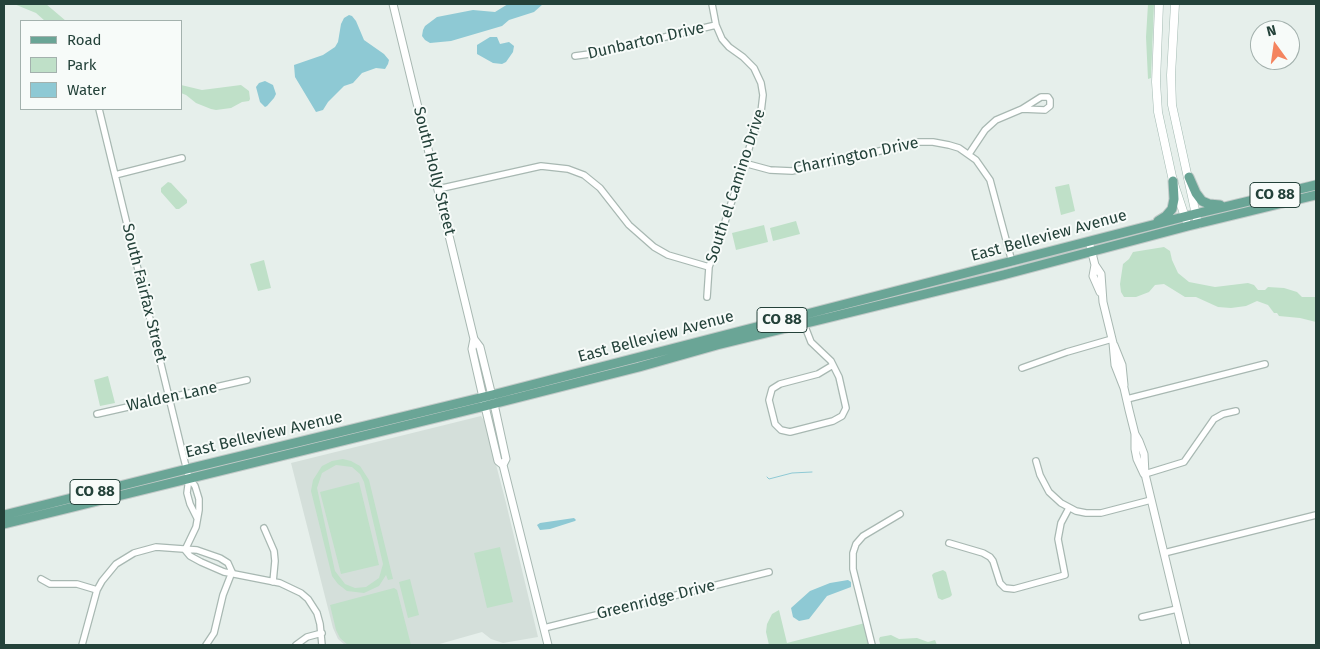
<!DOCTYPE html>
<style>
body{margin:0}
#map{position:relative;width:1320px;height:649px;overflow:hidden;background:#e6efeb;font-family:"Fira Sans",sans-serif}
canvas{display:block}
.frame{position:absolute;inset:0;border:5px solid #24423a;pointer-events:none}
.legend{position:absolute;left:20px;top:20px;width:162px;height:90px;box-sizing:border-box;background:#f7fbf9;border:1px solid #a3b1ad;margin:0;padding:6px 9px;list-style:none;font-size:15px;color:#24423a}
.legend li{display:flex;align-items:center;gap:10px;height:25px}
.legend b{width:25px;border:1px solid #a3b1ad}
.north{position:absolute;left:1250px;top:20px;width:50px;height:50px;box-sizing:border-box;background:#f7fbf9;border:1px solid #a3b1ad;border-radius:50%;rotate:346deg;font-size:14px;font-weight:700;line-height:20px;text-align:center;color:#24423a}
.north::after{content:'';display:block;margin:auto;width:18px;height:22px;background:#f4845f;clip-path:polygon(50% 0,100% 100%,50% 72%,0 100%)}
</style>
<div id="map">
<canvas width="1320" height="649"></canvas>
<div class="frame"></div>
<ul class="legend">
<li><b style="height:6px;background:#6aa596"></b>Road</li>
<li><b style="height:14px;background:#bfe0c8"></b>Park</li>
<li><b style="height:14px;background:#8ec9d4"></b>Water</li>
</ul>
<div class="north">N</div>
</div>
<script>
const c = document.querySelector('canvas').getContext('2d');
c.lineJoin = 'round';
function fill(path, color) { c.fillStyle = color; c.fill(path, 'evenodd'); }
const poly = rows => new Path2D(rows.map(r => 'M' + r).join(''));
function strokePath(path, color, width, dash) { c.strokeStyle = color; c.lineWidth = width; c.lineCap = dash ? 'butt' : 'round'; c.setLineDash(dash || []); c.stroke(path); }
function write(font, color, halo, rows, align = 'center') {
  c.font = font + ' "Fira Sans",sans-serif'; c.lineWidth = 4; c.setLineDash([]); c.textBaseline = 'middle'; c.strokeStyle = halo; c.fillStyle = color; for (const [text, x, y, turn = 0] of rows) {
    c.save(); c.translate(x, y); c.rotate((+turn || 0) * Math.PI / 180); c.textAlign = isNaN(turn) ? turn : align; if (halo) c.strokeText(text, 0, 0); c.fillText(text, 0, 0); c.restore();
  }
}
const built = poly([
 [481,416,485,422,506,503,538,637,503,643,491,639,482,632,436,645,345,645,338,639,333,628,291,463]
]);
const green = poly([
 [14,4,46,4,66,21,45,21,36,13],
 [1148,4,1154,4,1151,78,1148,79,1146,37],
 [181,85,202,90,241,85,249,91,250,99,249,101,242,102,231,108,216,110,211,109,196,103,186,95,181,93],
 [168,182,171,183,187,200,187,203,179,209,176,209,161,192,161,188],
 [1069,184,1075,211,1061,215,1055,187],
 [796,221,800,234,773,241,770,228],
 [764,225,768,242,736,250,732,233],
 [1164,247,1170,251,1172,260,1178,273,1189,282,1215,287,1248,283,1254,285,1258,290,1265,290,1268,287,1284,288,1297,292,1302,297,1316,297,1316,322,1300,318,1279,316,1277,313,1274,313,1268,305,1257,301,1246,306,1231,308,1218,307,1196,297,1185,297,1164,284,1155,285,1149,292,1136,297,1124,297,1121,292,1120,284,1123,264,1129,259,1133,252],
 [264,260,271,288,258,291,250,264],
 [108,376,115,403,100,406,94,380],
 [343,459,351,461,360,466,369,480,393,579,388,580,386,575,379,586,364,593,347,591,338,584,332,576,311,491,313,480,322,466,332,461],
 [336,465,352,467,360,474,364,482,383,564,379,578,366,587,355,588,345,584,335,571,317,488,322,473],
 [359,482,379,565,341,574,320,492],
 [500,547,513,602,487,608,474,553],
 [943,570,946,572,952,595,950,597,942,600,938,598,932,575,934,573],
 [410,579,419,615,408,618,399,582],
 [394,588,397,590,411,645,348,645,340,638,336,630,330,605],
 [779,610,787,643,865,623,870,645,769,645,766,632,767,624,772,614],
 [891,635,899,639,917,638,928,642,935,640,937,645,882,645,880,644,879,639,880,637]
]);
const water = poly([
 [508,4,543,4,534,12,509,20,502,26,451,41,430,43,425,40,422,36,423,30,425,26,437,17,473,10,495,12],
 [349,15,352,16,356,21,364,40,384,54,389,60,388,64,385,69,376,68,362,73,353,83,344,86,328,102,323,110,316,112,295,77,294,65,323,55,335,47,338,42,341,24,344,18],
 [490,37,497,37,500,44,509,42,514,46,513,52,506,62,502,64,493,63,477,54,477,45],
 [265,81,273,85,276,94,274,98,267,106,265,107,260,102,256,87,259,83],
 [574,518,576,520,575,521,550,529,540,530,537,525,540,523],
 [848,580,851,582,851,587,827,596,809,619,799,621,793,617,791,608,810,591,830,583]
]);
const stream = poly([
 [767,477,769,479,792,473,812,472]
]);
const minor = poly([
 [575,56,597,53,716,25],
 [99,109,183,455,189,478,195,486,199,499,199,510,196,527,185,550],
 [969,154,985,130,996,120,1022,109,1041,97,1048,97,1050,100,1050,106,1045,110,1022,109],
 [744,163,770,170,792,171,919,142,933,142,949,145,959,148,976,160,990,180,1012,262],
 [115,175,182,158],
 [438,189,541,166,568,169,584,175,600,188,629,225,654,247,668,255,709,267],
 [707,297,709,267,722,231,761,112,763,95,761,83,754,68,743,57,729,47,722,39,716,25,712,4],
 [804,324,811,342,831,361,839,377,846,408,842,416,833,421,790,432,781,430,775,424,769,400,772,389,780,384,818,374,833,365],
 [1022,368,1067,352,1112,339],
 [1127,399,1265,364],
 [97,414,247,380],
 [1036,461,1040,475,1049,492,1061,503,1076,511,1086,513,1101,513,1151,500],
 [1145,474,1184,462,1214,419,1223,414,1236,411],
 [189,478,187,493,190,504,197,518],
 [264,528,274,551,275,561,273,582],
 [949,543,983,553,990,557,993,561,1000,583,1005,588,1014,589,1065,575,1058,539,1061,523,1069,508],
 [185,550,190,556,201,562,224,572,280,583,301,593,308,599,317,613,320,624,322,645],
 [1164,553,1316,515],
 [41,579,50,584,77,584,97,590],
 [1142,617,1177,609],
 [544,628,769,572],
 [82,645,97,590,102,581,116,564,134,553,156,547,197,550,220,558,228,563,232,572],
 [206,645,214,633,223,595,232,572],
 [296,645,307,637,322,633],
 [872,645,853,569,853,553,856,544,863,536,900,514]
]);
const tertiary = poly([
 [393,4,474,339,480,347,494,404,506,459,503,465],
 [1089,241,1095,265,1093,276,1100,292],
 [1095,265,1101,274,1103,302,1113,343,1115,365,1124,388,1129,410,1135,434,1135,449,1137,459,1144,474],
 [474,339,472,349,487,415,498,461,503,465,548,645],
 [1114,345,1122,365,1124,385],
 [1135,434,1139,441,1144,454,1145,474,1186,645]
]);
const secondary = poly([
 [1159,4,1156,82,1158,112,1173,181,1186,220],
 [1175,4,1171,75,1172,105,1198,224]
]);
const primary = poly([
 [1189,177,1196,193,1202,201,1209,204,1220,205],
 [1158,221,1166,216,1172,209,1174,199,1173,181],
 [4,515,187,469,492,395,1195,214,1316,185],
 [4,524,485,406,639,367,717,345,1003,275,1188,226,1316,195]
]);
const shields = [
 [1275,195,50],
 [782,320,50],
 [95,492,50]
];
const shieldNames = [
 ["CO 88",1275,195],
 ["CO 88",782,320],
 ["CO 88",95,492]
];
const streetNames = [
 ["Dunbarton Drive",646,41,-13],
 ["Charrington Drive",856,156,-12],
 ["South Holly Street",434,171,76],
 ["South el Camino Drive",736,186,-72],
 ["East Belleview Avenue",1049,236,-15],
 ["South Fairfax Street",144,293,76],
 ["East Belleview Avenue",656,337,-15],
 ["Walden Lane",172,397,-12],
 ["East Belleview Avenue",264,435,-13],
 ["Greenridge Drive",656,600,-14]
];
fill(built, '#d4dfda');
fill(green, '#bfe0c8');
fill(water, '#8ec9d4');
strokePath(stream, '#8ec9d4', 1);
strokePath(minor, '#a8b8b2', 8);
strokePath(tertiary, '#a8b8b2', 9);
strokePath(secondary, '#a4bbb3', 9);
strokePath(primary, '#c2cac8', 11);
strokePath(minor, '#fff', 5.5);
strokePath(tertiary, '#fff', 7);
strokePath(secondary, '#fff', 8);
strokePath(primary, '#6aa596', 9);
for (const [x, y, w] of shields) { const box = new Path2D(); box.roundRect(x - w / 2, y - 12.5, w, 25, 4); c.fillStyle = '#f7fbf9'; c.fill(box); strokePath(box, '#24423a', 1); }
write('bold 15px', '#24423a', null, shieldNames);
write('16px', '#24423a', '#f7fbf9', streetNames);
</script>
